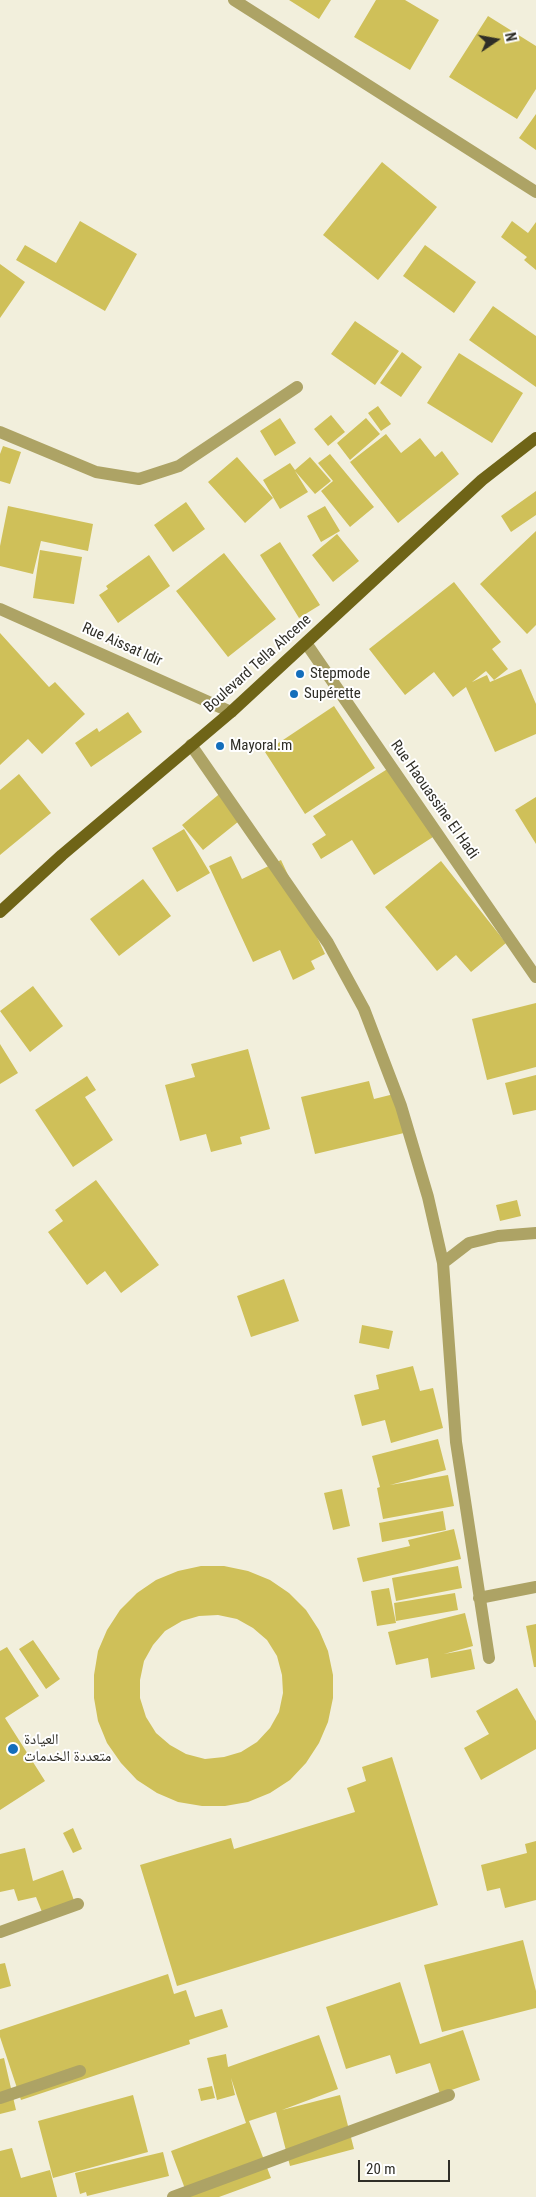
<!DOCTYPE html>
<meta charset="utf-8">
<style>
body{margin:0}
#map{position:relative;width:536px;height:2197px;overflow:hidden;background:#f2efdc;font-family:"Roboto Condensed",sans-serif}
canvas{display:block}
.north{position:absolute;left:471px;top:15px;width:50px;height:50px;-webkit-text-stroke:4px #fff;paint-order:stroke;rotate:78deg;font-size:14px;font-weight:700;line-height:20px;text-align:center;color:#2f2e27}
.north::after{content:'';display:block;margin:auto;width:18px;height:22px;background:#2f2e27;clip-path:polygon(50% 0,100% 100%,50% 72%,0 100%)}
.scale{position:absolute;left:358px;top:2160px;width:92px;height:22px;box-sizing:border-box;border:2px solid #2f2e27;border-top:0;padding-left:6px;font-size:15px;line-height:18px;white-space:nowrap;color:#2f2e27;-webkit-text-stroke:4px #fff;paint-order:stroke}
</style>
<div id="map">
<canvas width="536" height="2197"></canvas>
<div class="north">N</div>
<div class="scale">20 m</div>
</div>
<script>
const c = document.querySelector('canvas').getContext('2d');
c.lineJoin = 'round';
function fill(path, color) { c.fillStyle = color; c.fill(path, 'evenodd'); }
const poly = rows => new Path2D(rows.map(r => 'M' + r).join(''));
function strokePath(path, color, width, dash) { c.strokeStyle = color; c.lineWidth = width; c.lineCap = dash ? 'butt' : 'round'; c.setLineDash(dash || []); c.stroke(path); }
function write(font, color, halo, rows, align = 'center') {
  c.font = font + ' "Roboto Condensed","Noto Naskh Arabic",sans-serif'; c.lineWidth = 4; c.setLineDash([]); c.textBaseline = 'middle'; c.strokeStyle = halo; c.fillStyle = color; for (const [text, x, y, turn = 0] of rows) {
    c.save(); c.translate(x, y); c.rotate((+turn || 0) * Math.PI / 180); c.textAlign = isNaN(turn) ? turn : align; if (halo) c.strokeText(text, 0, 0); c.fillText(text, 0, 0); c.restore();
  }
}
const building = poly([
 [289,0,331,0,319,19],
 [376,0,405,0,439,20,410,70,354,37],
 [488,16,536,46,536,89,517,119,449,77],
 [536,114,536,150,519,138],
 [382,162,437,207,378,280,323,235],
 [80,221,137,254,105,311,16,260,25,245,56,263],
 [512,221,528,233,536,222,536,270,524,260,527,257,501,237],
 [425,245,476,282,454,313,403,276],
 [0,264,25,282,0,318],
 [493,306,536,336,536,387,469,340],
 [355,321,399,351,375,385,331,354],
 [402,352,422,367,401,397,380,383],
 [459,353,523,393,492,443,427,403],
 [378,406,391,424,381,431,368,413],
 [331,415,345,432,328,446,314,429],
 [280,418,296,443,275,456,260,431],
 [366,418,380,434,350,460,337,443],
 [386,434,401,453,420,438,435,457,442,451,459,474,398,523,350,462],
 [3,446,21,452,10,484,0,481,0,454],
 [330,454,374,507,350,527,321,491,333,481,318,463],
 [237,457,273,498,245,523,208,482],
 [310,457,331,481,315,494,295,471,308,492,280,509,263,480,290,463,295,470],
 [536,491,536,515,511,532,501,516],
 [186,502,205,529,173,552,154,525],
 [8,506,93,524,88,551,41,541,33,574,0,566,0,546],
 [325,506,340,531,321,542,307,516],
 [536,531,536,625,527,634,480,584],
 [337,534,359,561,333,582,312,555],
 [280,542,320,605,299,618,260,555],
 [40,550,82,557,74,604,33,598],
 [224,553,276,619,228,657,176,591],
 [149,555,170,586,118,623,99,595,108,589,106,586],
 [454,582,501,642,492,649,508,669,494,680,486,671,472,682,487,675,490,682,521,669,536,704,536,734,495,752,466,687,453,697,434,672,405,695,369,649],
 [0,633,49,687,55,682,85,714,42,754,28,739,0,765],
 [334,706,375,768,305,814,265,752],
 [128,712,142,732,91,767,75,743,97,728,99,732],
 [389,768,433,837,374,875,352,840,321,859,312,844,326,835,313,816],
 [19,774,51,813,0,855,0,790],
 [223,791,244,817,203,850,182,825],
 [536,797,536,844,515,810],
 [184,829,210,873,177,892,152,848],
 [231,856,242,879,281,860,325,954,311,961,315,969,293,980,280,950,253,962,209,866],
 [441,861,506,943,471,972,456,955,437,971,385,907],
 [143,879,171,916,119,956,90,919],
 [33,986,63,1026,30,1052,0,1011],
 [536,1003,536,1067,487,1080,472,1019],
 [0,1044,18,1073,0,1084],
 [248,1049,270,1129,240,1137,242,1144,211,1152,206,1134,180,1141,165,1085,195,1077,191,1064],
 [536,1075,536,1110,513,1115,505,1083],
 [87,1076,96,1090,85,1097,113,1140,73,1167,35,1110],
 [369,1081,374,1099,394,1094,404,1133,315,1154,301,1097],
 [96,1180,159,1265,121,1293,105,1271,87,1285,48,1232,63,1221,55,1210],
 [517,1200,521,1216,500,1221,496,1205],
 [284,1279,299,1321,251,1337,237,1296],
 [362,1325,393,1331,389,1349,359,1343],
 [413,1366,420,1391,433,1388,443,1428,391,1443,385,1420,362,1426,354,1395,379,1389,376,1375],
 [438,1439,446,1470,390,1485,448,1475,454,1506,383,1519,377,1488,380,1487,372,1456],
 [342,1489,350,1526,333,1530,324,1493],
 [443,1511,446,1530,382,1542,379,1523],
 [454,1529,461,1559,363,1582,357,1558,410,1546,408,1540],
 [201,1566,224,1566,248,1571,270,1580,289,1593,306,1610,319,1630,328,1651,333,1675,333,1698,328,1722,319,1743,306,1763,290,1780,270,1793,248,1802,225,1806,202,1806,178,1802,157,1793,137,1780,121,1763,107,1743,98,1721,94,1698,94,1675,98,1651,107,1630,120,1610,137,1593,156,1580,178,1571],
 [218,1615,237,1619,253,1628,267,1640,277,1656,282,1675,283,1693,279,1712,270,1728,257,1742,241,1752,224,1757,205,1759,186,1754,170,1745,156,1733,146,1717,140,1698,140,1680,144,1661,153,1645,165,1631,182,1621,199,1616],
 [458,1566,462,1588,396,1601,392,1578],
 [389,1588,396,1623,377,1626,371,1591],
 [455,1593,458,1610,396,1621,394,1603],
 [465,1613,473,1646,444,1654,471,1649,475,1669,431,1678,428,1658,396,1665,388,1632],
 [536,1624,536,1667,534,1667,526,1626],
 [33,1640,60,1679,46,1689,19,1649],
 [7,1647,39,1696,5,1718,45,1781,0,1810,0,1651],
 [517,1688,536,1721,536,1749,481,1780,464,1748,489,1734,476,1711],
 [392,1757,438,1905,177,1986,140,1865,231,1838,234,1849,355,1812,347,1788,366,1781,362,1767],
 [73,1828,82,1849,73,1853,63,1833],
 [536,1841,536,1900,505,1908,500,1888,487,1891,481,1865,527,1853,525,1844],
 [25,1848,33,1881,63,1870,76,1906,44,1917,36,1897,18,1901,14,1889,0,1892,0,1854],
 [523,1940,536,1991,536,2008,442,2032,424,1965],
 [5,1963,11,1986,0,1989,0,1964],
 [168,1974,174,1994,186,1990,195,2017,222,2009,228,2027,189,2040,190,2044,21,2100,0,2037,0,2030],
 [400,1982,420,2044,463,2030,480,2080,440,2094,430,2063,396,2074,390,2055,346,2069,326,2007],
 [319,2035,338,2089,282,2110,340,2095,354,2149,290,2166,276,2112,249,2121,271,2178,219,2197,188,2197,171,2151,246,2123,231,2078,235,2095,217,2100,207,2058,226,2054,228,2067],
 [4,2058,16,2110,0,2114,0,2059],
 [212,2086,215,2098,201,2101,198,2089],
 [133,2095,148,2152,53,2178,38,2121],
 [12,2148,21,2178,50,2170,57,2197,0,2197,0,2151],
 [163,2152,169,2176,87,2196,86,2192,80,2194,75,2173]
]);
const minor = poly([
 [234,0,536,192],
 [0,432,96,472,139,479,179,466,297,387],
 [0,609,231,712],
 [306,643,536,977],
 [191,745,328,943,364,1009,401,1106,428,1197,443,1263,456,1442,489,1658],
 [443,1263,469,1243,498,1236,536,1233],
 [479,1598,536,1587],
 [0,1932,78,1904],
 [0,2098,80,2071],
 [173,2197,449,2095]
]);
const major = poly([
 [0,912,62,855,231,712,482,480,536,438]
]);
const markers = [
 [300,674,5,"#146ebb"],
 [294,694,5,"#146ebb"],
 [220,746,5,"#146ebb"],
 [13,1749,6,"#146ebb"]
];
const streetNames = [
 ["Rue Aissat Idir",122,645,24],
 ["Boulevard Tella Ahcene",258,664,-42],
 ["Rue Haouassine El Hadi",434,800,55]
];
const poiNames = [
 ["Stepmode",310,674],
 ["Supérette",304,694],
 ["Mayoral.m",230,746],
 ["العيادة",24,1740],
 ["متعددة الخدمات",24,1757]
];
fill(building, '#cfc059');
strokePath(minor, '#ada365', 12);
strokePath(major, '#6f6417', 12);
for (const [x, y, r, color] of markers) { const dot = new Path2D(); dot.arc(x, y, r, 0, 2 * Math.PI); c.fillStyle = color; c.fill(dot); strokePath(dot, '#fff', 2); }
write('15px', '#2f2e27', '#fff', streetNames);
write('15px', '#2f2e27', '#fff', poiNames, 'left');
</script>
